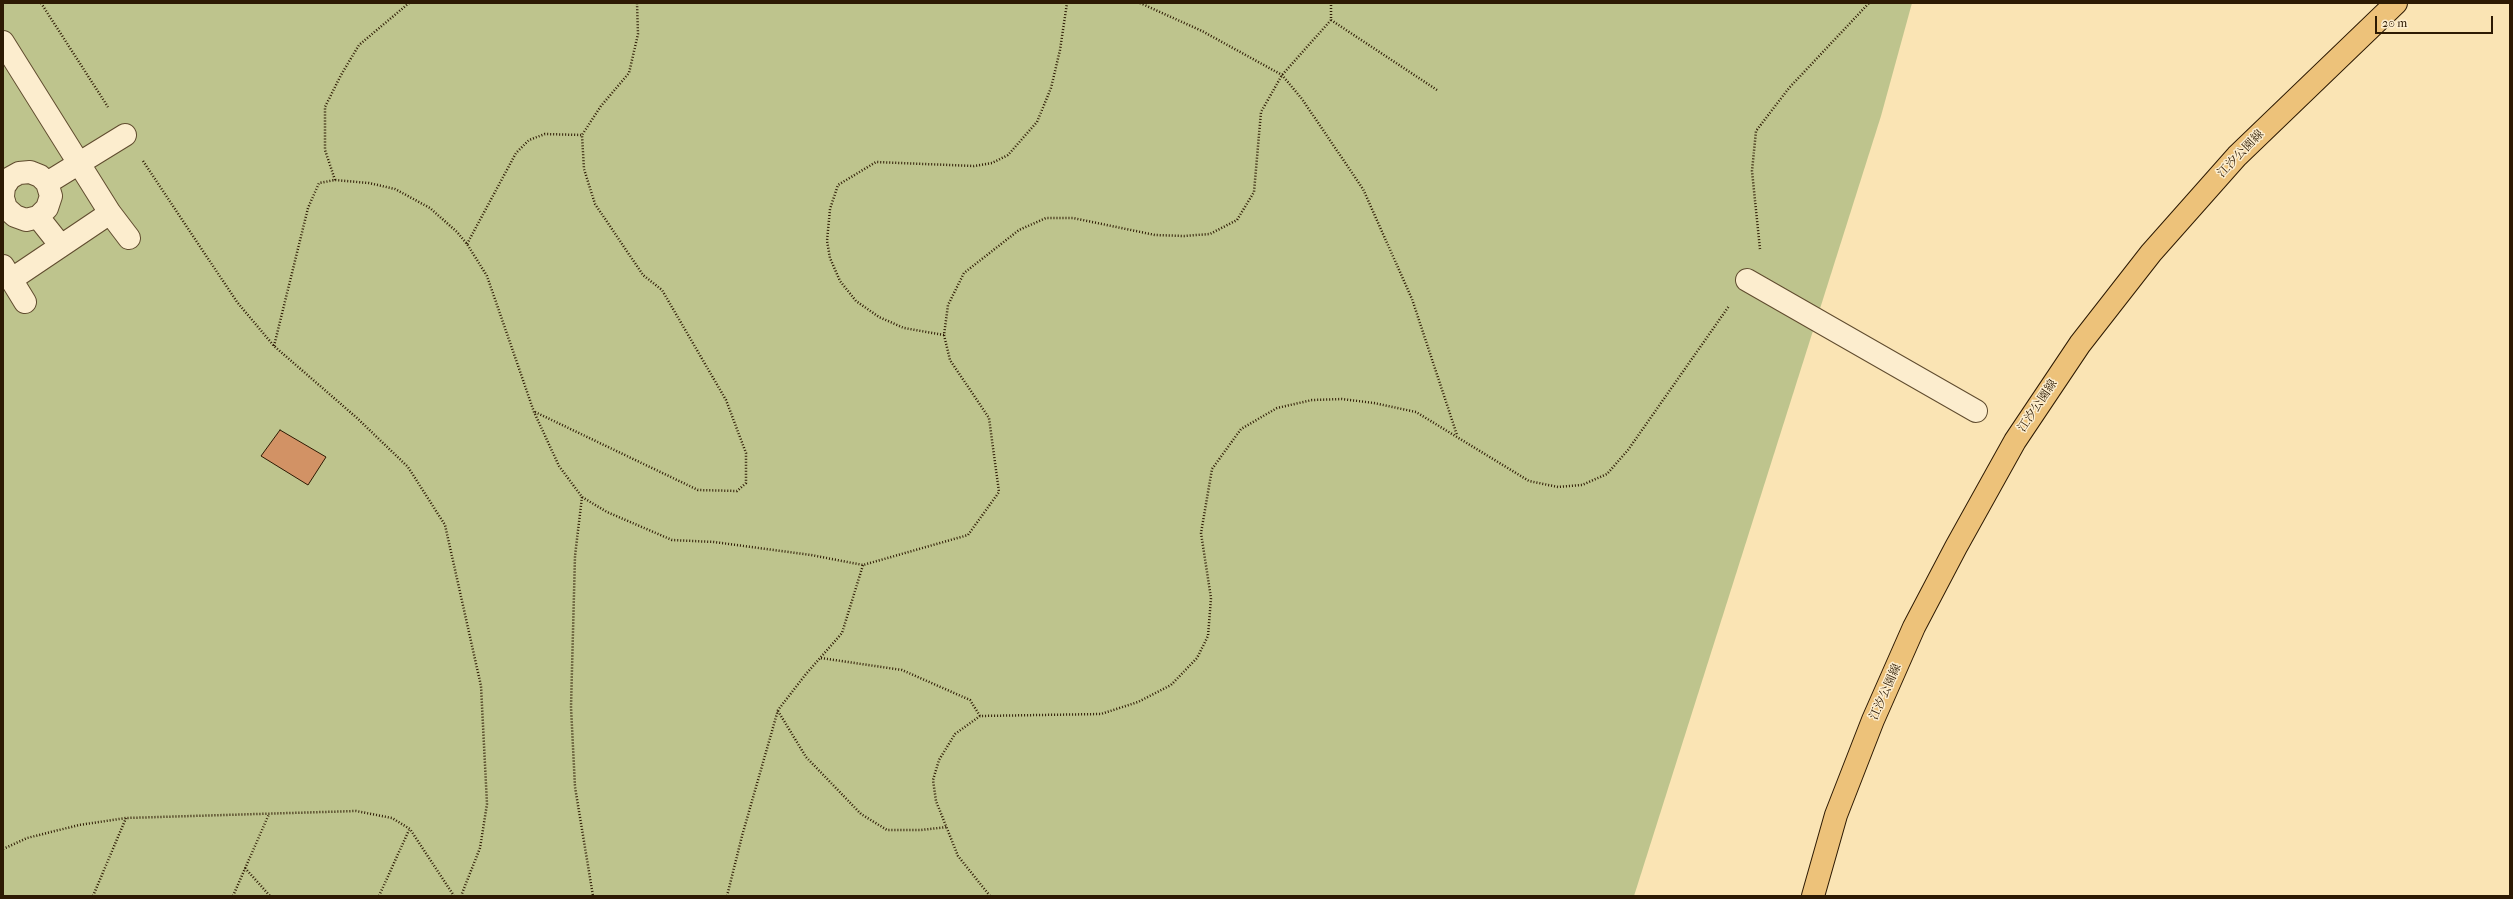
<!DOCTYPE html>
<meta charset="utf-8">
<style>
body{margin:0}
#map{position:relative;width:2513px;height:899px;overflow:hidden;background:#fae4b4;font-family:"IM FELL French Canon",serif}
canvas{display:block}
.frame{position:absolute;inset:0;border:4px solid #2d1a03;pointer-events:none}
.scale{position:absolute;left:2375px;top:16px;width:118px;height:18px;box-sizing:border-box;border:2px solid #2d1a03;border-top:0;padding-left:5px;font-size:12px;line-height:14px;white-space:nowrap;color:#2d1a03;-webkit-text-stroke:3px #fcedce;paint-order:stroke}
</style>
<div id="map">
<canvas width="2513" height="899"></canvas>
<div class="frame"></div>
<div class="scale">20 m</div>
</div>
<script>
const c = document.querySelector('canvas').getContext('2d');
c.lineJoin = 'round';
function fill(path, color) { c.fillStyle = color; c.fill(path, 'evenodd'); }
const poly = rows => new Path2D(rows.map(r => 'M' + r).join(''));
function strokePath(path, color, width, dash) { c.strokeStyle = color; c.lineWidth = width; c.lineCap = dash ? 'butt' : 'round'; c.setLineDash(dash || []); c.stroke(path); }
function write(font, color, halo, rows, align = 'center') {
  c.font = font + ' "IM FELL French Canon","Noto Serif JP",serif'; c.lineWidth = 3; c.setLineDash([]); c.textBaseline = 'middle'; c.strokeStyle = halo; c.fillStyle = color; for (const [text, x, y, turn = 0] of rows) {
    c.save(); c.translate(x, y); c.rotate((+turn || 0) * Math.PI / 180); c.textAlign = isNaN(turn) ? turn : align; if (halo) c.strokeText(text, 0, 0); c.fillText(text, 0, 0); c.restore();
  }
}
const green = poly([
 [3,3,1912,3,1881,116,1634,896,3,896]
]);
const building = poly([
 [280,430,326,457,308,485,261,456,280,430]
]);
const path = poly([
 [41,3,108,107],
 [1140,3,1202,31,1282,75,1302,99,1363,189,1412,299,1457,435],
 [1331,20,1437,90],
 [143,161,237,302,274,346,357,418,408,467,445,525,481,686,487,804,480,848,461,896],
 [335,180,325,150,325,107,341,75,359,45,409,3],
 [467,244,516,153,529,140,545,134,582,135],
 [1760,249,1752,171,1756,131,1789,88,1869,3],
 [944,335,904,328,879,317,856,301,840,281,830,258,827,241,830,209,838,185,876,162,974,166,992,163,1008,155,1037,122,1051,88,1060,50,1067,3],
 [274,346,308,208,319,183,335,180,369,183,395,189,430,208,457,232,467,244,487,276,534,412,559,466,582,497,607,512,672,540,714,542,811,555,863,565,968,535,999,492,989,418,950,360,944,335,948,305,964,273,1019,230,1046,218,1073,218,1155,235,1184,236,1210,234,1237,220,1254,192,1261,112,1282,75,1331,20,1331,3],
 [535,412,698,490,737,491,746,483,746,453,726,400,662,290,643,275,595,204,584,169,582,135,601,106,629,73,638,34,637,3],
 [582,497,575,556,571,707,575,787,593,896],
 [821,658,902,670,970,700,980,716],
 [778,711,806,757,861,814,887,830,921,830,947,827],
 [3,849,27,838,79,825,126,818,356,811,392,818,410,829,454,896],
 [245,868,270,896],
 [93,896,126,818],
 [233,896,269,814],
 [379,896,409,830],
 [727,896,742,836,778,710,806,674,842,633,863,565],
 [990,896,958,856,936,801,933,780,939,760,955,734,980,716,1101,714,1138,702,1171,685,1197,658,1208,636,1211,598,1201,533,1212,469,1241,429,1277,408,1312,400,1342,399,1374,403,1416,412,1529,481,1558,487,1582,485,1607,474,1628,450,1729,306]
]);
const minor = poly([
 [3,42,110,213,129,238],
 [47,183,125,135],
 [3,196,4,187,10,178,19,173,30,172,40,176,47,183,51,196,47,208,38,217,26,220,15,216,6,208,3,198],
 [38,217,61,246],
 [3,266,25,302],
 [12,279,110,213],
 [1747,280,1976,411]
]);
const major = poly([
 [1813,896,1836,815,1873,720,1914,627,1956,547,2015,441,2080,344,2151,253,2237,156,2396,3]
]);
const streetNames = [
 ["江汐公園線",2241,154,-46],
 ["江汐公園線",2038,406,-56],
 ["江汐公園線",1886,692,-66]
];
fill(green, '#bec48d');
fill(building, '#d29265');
strokePath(building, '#2d1a03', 1);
strokePath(minor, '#604c2f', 24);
strokePath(major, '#2d1a03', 24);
strokePath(path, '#2d1a03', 2.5, [1, 2]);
strokePath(minor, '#fcedce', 22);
strokePath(major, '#edc27a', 22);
write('12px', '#2d1a03', '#fcedce', streetNames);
</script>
